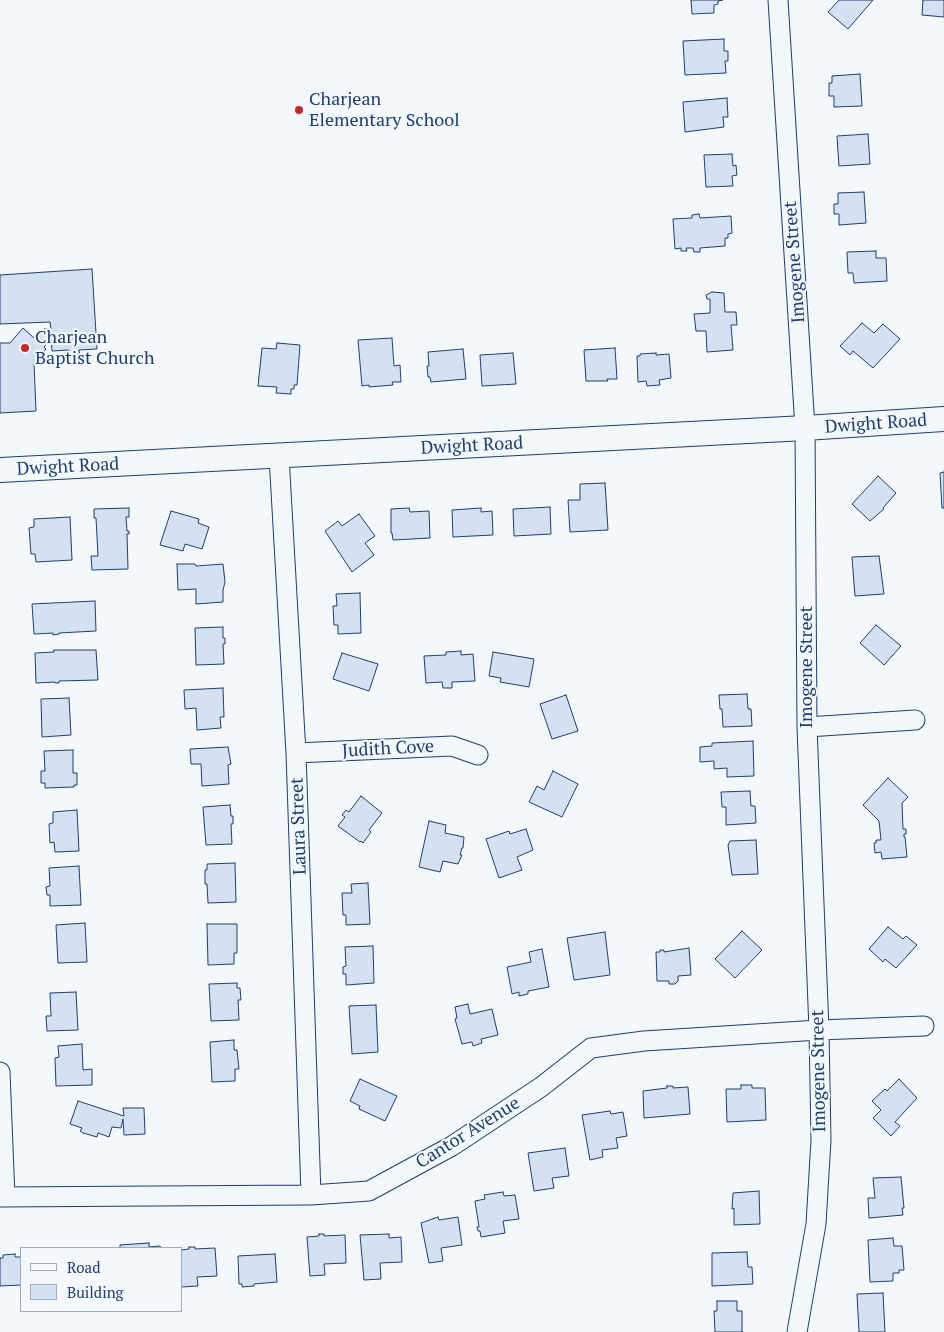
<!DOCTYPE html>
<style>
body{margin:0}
#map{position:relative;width:944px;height:1332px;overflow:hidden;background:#f4f7fb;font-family:"PT Serif",serif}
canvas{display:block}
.legend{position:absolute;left:20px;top:1247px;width:162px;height:65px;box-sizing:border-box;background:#f4f7fb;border:1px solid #9eadc5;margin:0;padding:6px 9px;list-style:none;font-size:15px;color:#1d3f73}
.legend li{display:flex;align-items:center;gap:10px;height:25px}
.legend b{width:25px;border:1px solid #9eadc5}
</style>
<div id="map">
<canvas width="944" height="1332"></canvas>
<ul class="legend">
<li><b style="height:6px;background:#f4f7fb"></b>Road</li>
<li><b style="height:14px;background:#d5e0f0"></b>Building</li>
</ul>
</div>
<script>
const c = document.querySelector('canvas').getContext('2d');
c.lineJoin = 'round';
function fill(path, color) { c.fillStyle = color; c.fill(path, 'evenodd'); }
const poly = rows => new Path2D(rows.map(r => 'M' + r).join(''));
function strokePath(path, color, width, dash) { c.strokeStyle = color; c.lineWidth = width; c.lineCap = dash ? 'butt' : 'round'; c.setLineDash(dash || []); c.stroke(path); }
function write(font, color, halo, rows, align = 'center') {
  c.font = font + ' "PT Serif",serif'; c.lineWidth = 4; c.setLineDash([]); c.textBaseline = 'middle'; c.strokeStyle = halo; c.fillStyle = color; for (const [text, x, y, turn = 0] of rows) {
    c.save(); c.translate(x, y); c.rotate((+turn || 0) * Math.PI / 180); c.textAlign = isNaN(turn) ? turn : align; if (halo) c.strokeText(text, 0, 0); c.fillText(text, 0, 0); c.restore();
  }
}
const building = poly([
 [691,0,723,0,718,1,718,4,714,5,714,13,692,14,691,0],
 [839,0,873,0,848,29,828,12,839,0],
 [923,0,944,0,944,17,922,15,923,0],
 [724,39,724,51,728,51,728,61,725,61,726,73,685,75,683,41,724,39],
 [860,74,862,106,834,107,834,96,829,96,829,83,832,83,832,76,860,74],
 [727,98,728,117,723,117,724,127,685,132,683,102,727,98],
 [868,134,870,164,839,166,837,136,868,134],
 [732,154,733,166,736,165,737,175,732,176,733,186,706,187,704,155,732,154],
 [864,192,866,223,839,225,839,214,834,214,834,204,838,204,838,193,864,192],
 [699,214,700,218,731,216,732,233,728,234,728,238,725,238,725,246,700,248,700,252,694,252,693,248,686,248,687,251,681,251,681,248,675,249,673,219,692,218,692,215,699,214],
 [876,251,876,258,886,258,887,281,854,283,853,273,848,273,847,252,876,251],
 [92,269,97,349,79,350,80,357,69,358,69,350,52,351,51,340,44,347,46,349,34,363,36,411,0,413,0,343,10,343,23,328,35,339,44,329,51,329,50,322,0,324,0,275,92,269],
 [712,292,724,293,725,312,736,312,737,325,731,325,733,350,707,352,706,331,696,331,694,314,710,313,710,299,707,299,706,295,712,292],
 [862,323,874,333,883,324,900,339,873,368,853,351,850,355,840,346,862,323],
 [392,338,394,366,400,365,401,382,392,382,393,385,369,387,369,385,362,386,358,340,392,338],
 [277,343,300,345,297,385,294,385,294,389,291,389,291,394,276,393,277,387,258,386,262,348,276,349,277,343],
 [615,348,617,379,607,379,608,381,586,381,584,350,615,348],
 [463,349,466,379,431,382,430,377,428,377,427,366,429,366,428,352,463,349],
 [513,353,516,384,482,386,480,355,513,353],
 [656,353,656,355,669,354,671,378,659,380,660,385,647,386,646,381,638,382,637,356,640,356,640,354,656,353],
 [944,472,944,508,942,508,940,473,944,472],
 [878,476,896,493,883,508,884,509,870,521,852,504,878,476],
 [605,483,608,530,570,532,568,500,580,500,580,484,605,483],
 [550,507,551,534,514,536,513,509,550,507],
 [129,508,129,517,126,517,127,531,129,531,129,534,127,534,128,569,92,570,91,556,98,556,96,518,94,518,94,509,129,508],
 [409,508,410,512,429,511,430,538,393,540,392,533,391,533,391,509,409,508],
 [481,508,481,512,492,511,493,535,453,537,452,510,481,508],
 [171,511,199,519,198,523,209,527,202,549,185,544,183,551,160,545,171,511],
 [359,514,375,536,365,543,374,555,352,572,325,531,338,521,342,526,359,514],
 [70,517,72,560,36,562,35,554,31,554,29,528,34,527,34,519,70,517],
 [879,556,884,594,855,596,852,557,879,556],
 [177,564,195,564,196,566,223,564,225,582,223,590,223,602,196,604,196,589,178,590,177,564],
 [360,593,361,633,338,634,338,625,334,625,333,606,337,606,336,594,360,593],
 [95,601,96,631,59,633,59,634,53,635,53,633,34,634,32,604,95,601],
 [876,625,901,646,884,665,860,643,876,625],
 [223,627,223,638,225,638,225,644,223,644,224,664,196,665,195,628,223,627],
 [54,650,96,650,98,680,59,681,59,683,55,683,55,682,36,683,35,653,54,652,54,650],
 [461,651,461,655,473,654,475,681,452,682,452,688,443,688,442,682,426,683,424,656,446,655,446,652,461,651],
 [493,652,534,659,529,687,500,682,501,678,489,676,493,652],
 [342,653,378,664,369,691,333,679,342,653],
 [223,688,224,717,220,717,221,728,197,730,196,708,185,709,184,690,223,688],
 [747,694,748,709,751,709,752,726,723,727,722,709,720,709,719,695,747,694],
 [566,695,578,731,552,739,540,704,566,695],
 [69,698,71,735,42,737,41,699,69,698],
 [753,741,754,776,727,777,727,768,714,769,714,761,700,762,700,747,712,746,712,743,753,741],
 [228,747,231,764,228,765,229,784,202,786,201,764,191,764,190,749,228,747],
 [73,750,73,773,77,773,77,785,74,785,74,787,45,788,45,783,41,783,41,771,45,771,44,751,73,750],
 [553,771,578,784,562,817,529,802,537,786,544,790,553,771],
 [888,778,908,797,902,803,903,829,906,829,906,834,904,834,904,837,905,837,907,857,882,859,881,852,875,853,874,843,876,843,876,840,881,840,879,821,863,805,888,778],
 [750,791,751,806,755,806,756,823,726,825,726,807,722,807,721,792,750,791],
 [361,796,382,813,369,830,371,832,363,843,361,841,360,842,338,826,345,817,342,815,346,810,349,812,361,796],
 [230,805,231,816,233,816,233,824,231,824,232,844,206,845,203,807,230,805],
 [77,810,79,851,55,852,54,842,50,843,49,824,53,823,53,812,77,810],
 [429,821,446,825,445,833,464,837,463,848,462,848,460,855,462,855,458,864,443,861,440,872,419,867,429,821],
 [526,829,533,850,517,857,522,870,499,878,486,839,509,831,510,834,526,829],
 [756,840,758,874,732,875,728,845,730,841,756,840],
 [235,863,236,902,208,903,207,884,205,884,205,870,207,870,207,864,235,863],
 [79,866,81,905,50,906,50,895,47,895,46,887,50,886,49,868,79,866],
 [368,883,370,924,346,925,346,915,343,915,342,893,352,893,351,884,368,883],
 [85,923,87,962,58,963,56,925,85,923],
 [207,924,237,924,237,953,234,953,234,964,208,965,207,924],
 [888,927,903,939,906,936,917,945,896,968,885,959,883,962,869,949,888,927],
 [742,931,762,950,735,978,715,959,742,931],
 [605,932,610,975,574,980,567,938,605,932],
 [373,946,374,983,346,985,346,974,343,974,343,967,346,966,345,947,373,946],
 [689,948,691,975,678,976,678,981,675,984,669,984,669,981,657,981,656,952,660,952,660,950,664,950,664,952,689,948],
 [542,949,549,987,528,991,528,994,519,996,519,992,512,994,507,967,531,962,529,952,542,949],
 [237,983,237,988,240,988,241,1000,238,1000,239,1020,211,1021,209,984,237,983],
 [76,992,78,1030,47,1031,46,1016,51,1016,50,993,76,992],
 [468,1004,470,1014,492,1009,498,1035,481,1039,482,1043,473,1046,472,1042,462,1044,455,1019,457,1018,455,1007,468,1004],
 [376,1005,378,1052,352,1054,349,1006,376,1005],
 [234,1040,234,1050,237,1050,239,1069,235,1069,235,1081,212,1082,210,1042,234,1040],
 [82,1044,83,1070,92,1069,92,1085,56,1086,55,1058,59,1057,58,1046,82,1044],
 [360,1079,397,1096,385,1121,359,1109,360,1106,350,1101,360,1079],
 [899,1079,917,1098,895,1122,900,1126,891,1136,873,1118,881,1110,872,1101,885,1089,887,1091,899,1079],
 [741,1085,752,1085,752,1088,765,1088,766,1120,727,1122,726,1089,741,1089,741,1085],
 [667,1086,673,1086,673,1088,688,1087,690,1114,644,1118,643,1091,667,1088,667,1086],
 [78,1101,124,1116,123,1108,144,1108,145,1134,124,1135,123,1119,121,1128,112,1127,109,1137,98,1133,97,1137,83,1133,80,1131,82,1128,70,1124,78,1101],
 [610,1111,611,1114,623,1112,627,1136,616,1138,618,1148,602,1150,603,1157,590,1160,582,1115,610,1111],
 [565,1148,569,1176,552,1178,554,1188,534,1191,528,1153,565,1148],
 [901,1177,904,1208,902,1208,903,1215,869,1218,868,1198,875,1198,873,1178,901,1177],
 [759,1191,760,1224,734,1225,734,1208,732,1209,733,1193,759,1191],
 [503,1192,504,1196,515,1195,519,1219,503,1221,505,1233,481,1237,480,1231,478,1231,477,1227,479,1227,475,1201,485,1199,484,1195,503,1192],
 [438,1217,439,1220,458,1217,462,1245,441,1248,443,1261,429,1263,421,1223,438,1217],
 [319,1234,324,1234,324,1236,345,1235,346,1263,324,1264,325,1275,310,1276,307,1237,319,1236,319,1234],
 [389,1234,389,1238,401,1237,402,1262,380,1263,381,1279,364,1280,360,1235,389,1234],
 [893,1238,894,1246,902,1246,904,1270,899,1270,899,1273,893,1273,893,1281,870,1282,868,1240,893,1238],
 [149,1243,149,1247,160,1246,161,1248,120,1248,120,1245,149,1243],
 [189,1247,195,1247,195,1249,215,1248,217,1276,197,1277,198,1286,181,1287,181,1250,189,1249,189,1247],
 [747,1252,748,1267,752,1267,753,1284,712,1286,712,1253,747,1252],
 [15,1254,15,1257,21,1257,21,1285,0,1286,0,1258,3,1258,3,1255,15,1254],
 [275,1254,277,1282,254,1284,254,1286,242,1287,242,1284,239,1284,238,1256,275,1254],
 [883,1293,885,1332,859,1332,857,1294,883,1293],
 [717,1301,737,1301,737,1311,742,1311,742,1332,715,1332,714,1311,717,1311,717,1301]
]);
const minor = poly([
 [778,0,805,428,807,727,819,1030,821,1140,816,1224,797,1332],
 [279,456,296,753,311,1195],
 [807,727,915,720],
 [296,753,452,746,478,755],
 [0,1072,5,1197],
 [0,1197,311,1195,369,1191,452,1146,541,1087,591,1048,644,1041,819,1030,924,1026]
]);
const tertiary = poly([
 [0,470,805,428,944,419]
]);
const markers = [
 [299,110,5,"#c62828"],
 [25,348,5,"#c62828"]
];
const poiNames = [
 ["Charjean",309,100],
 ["Elementary School",309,121],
 ["Charjean",35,338],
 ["Baptist Church",35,359]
];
const streetNames = [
 ["Imogene Street",795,262,-94],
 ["Dwight Road",876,424,-4],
 ["Dwight Road",472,446,-3],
 ["Dwight Road",68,467,-3],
 ["Imogene Street",807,667,-90],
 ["Judith Cove",388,749,-3],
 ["Laura Street",299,826,-92],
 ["Imogene Street",819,1071,-91],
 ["Cantor Avenue",468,1133,-32]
];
fill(building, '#d5e0f0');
strokePath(building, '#1d3f73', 1);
strokePath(minor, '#1d3f73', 21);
strokePath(tertiary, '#1d3f73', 26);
strokePath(minor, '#f4f7fb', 19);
strokePath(tertiary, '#f4f7fb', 24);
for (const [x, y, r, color] of markers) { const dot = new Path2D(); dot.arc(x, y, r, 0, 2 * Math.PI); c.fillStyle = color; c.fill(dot); strokePath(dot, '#f4f7fb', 2); }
write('18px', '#1d3f73', '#f4f7fb', poiNames, 'left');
write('18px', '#1d3f73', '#f4f7fb', streetNames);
</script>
